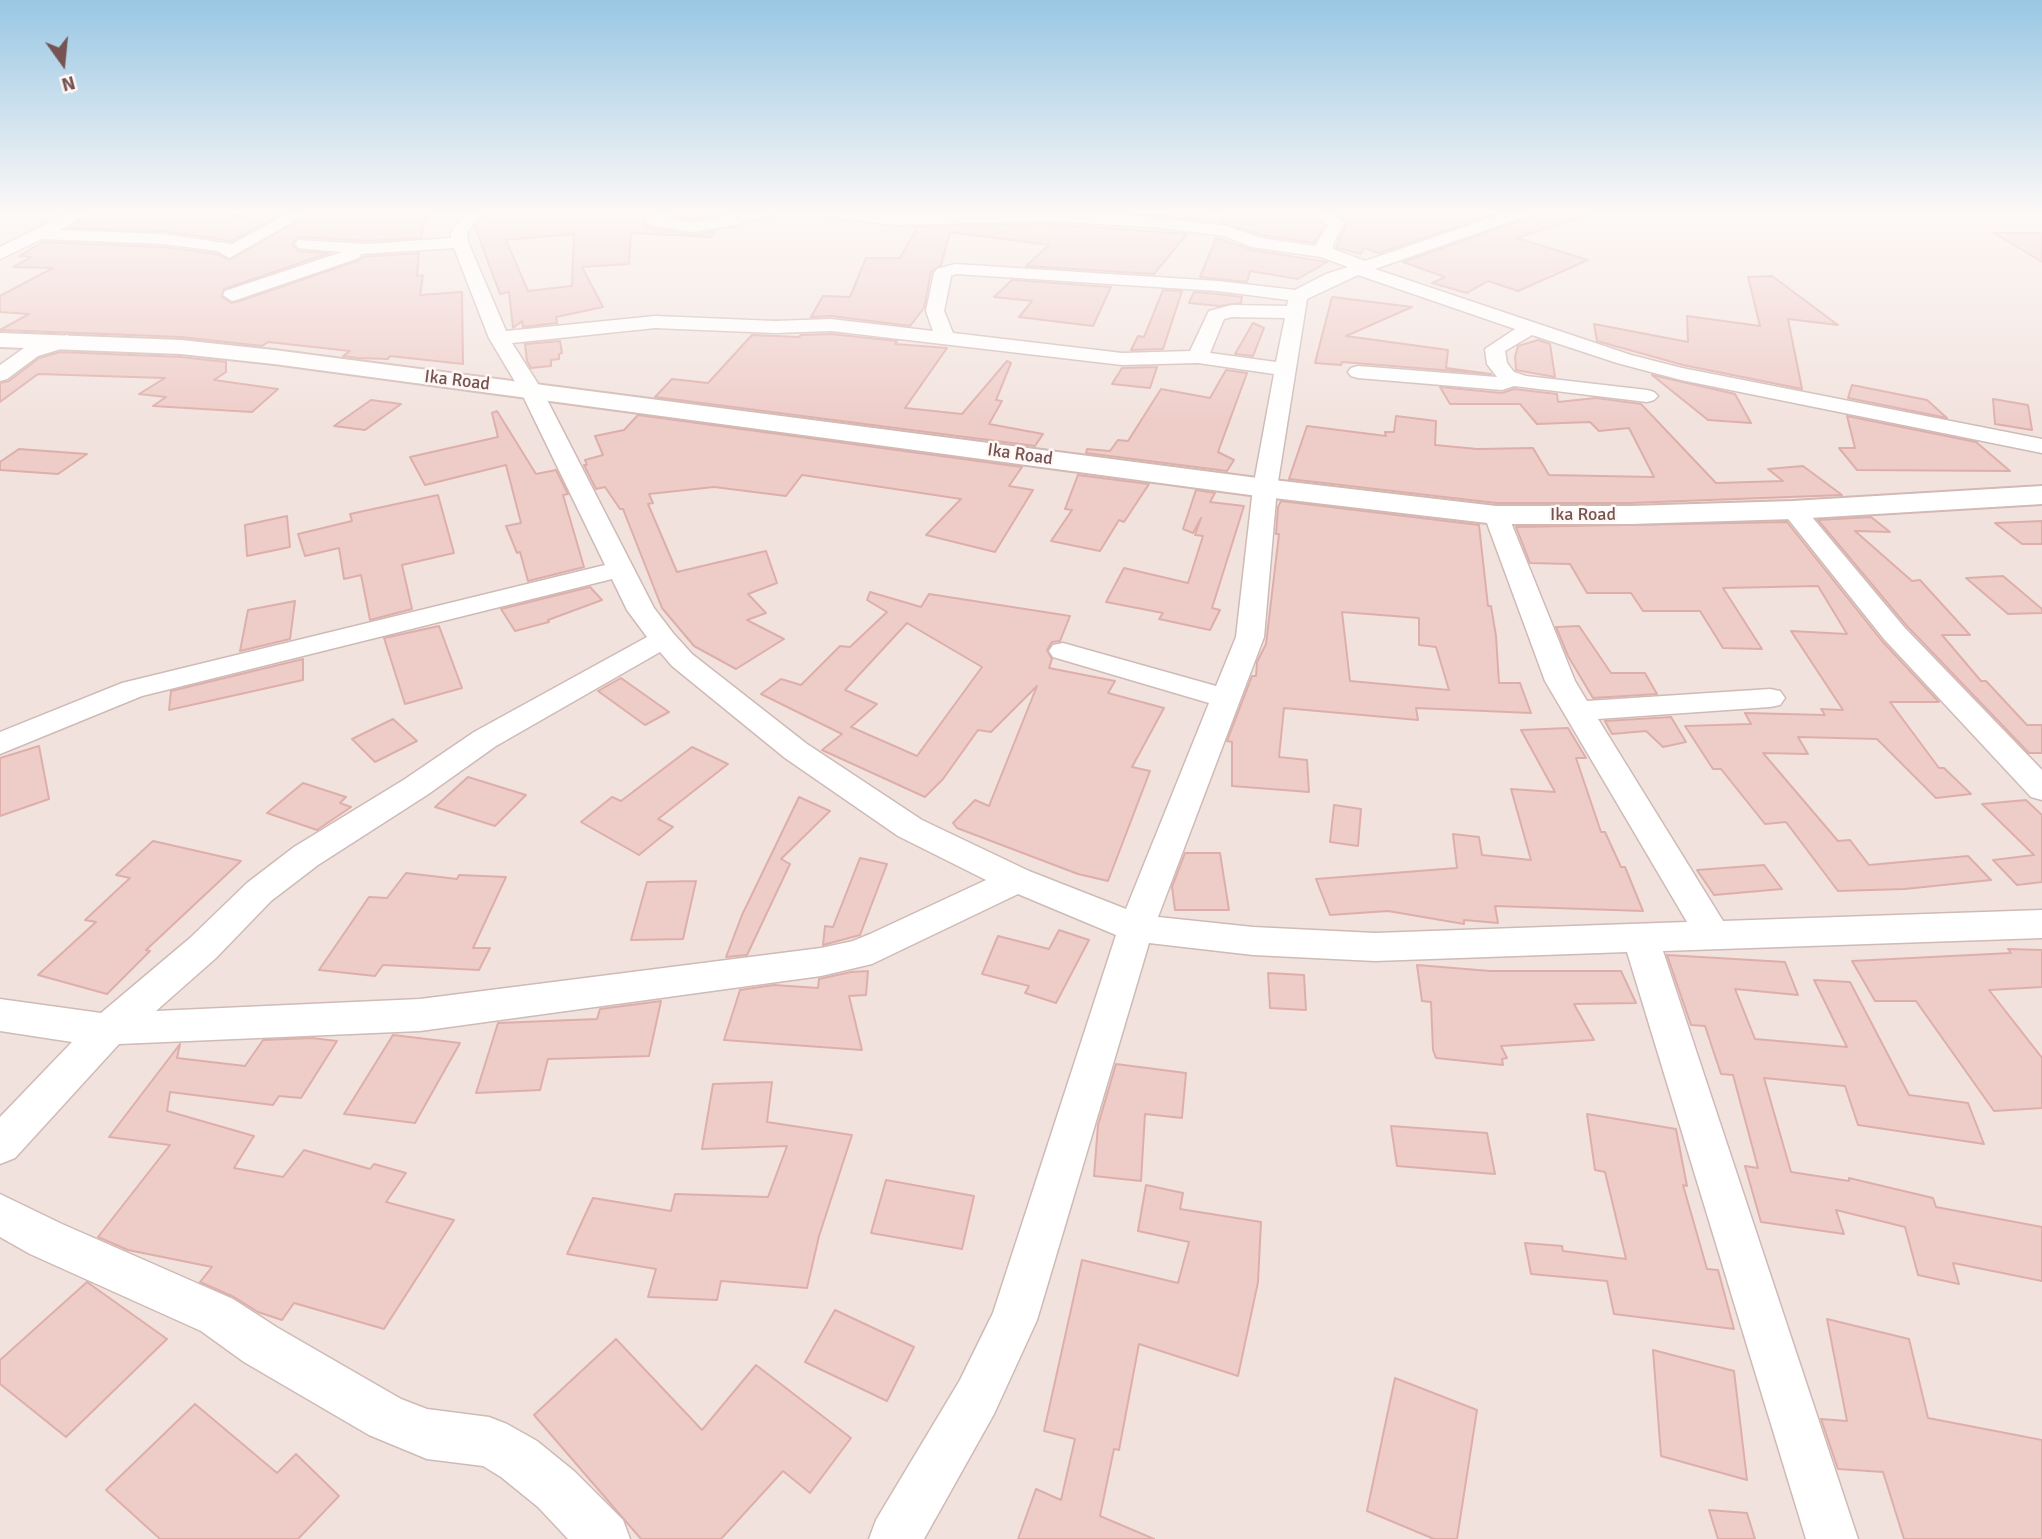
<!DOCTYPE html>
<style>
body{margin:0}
#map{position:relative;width:2042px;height:1539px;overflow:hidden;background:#fbf2ee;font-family:Signika,sans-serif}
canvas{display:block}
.north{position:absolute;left:28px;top:28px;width:70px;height:70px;-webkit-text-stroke:5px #fef7f4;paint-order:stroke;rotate:165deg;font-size:19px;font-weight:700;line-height:28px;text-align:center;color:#755452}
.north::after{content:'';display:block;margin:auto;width:24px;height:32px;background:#755452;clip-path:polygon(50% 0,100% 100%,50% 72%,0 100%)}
</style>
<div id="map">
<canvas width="2042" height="1539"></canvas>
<div class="north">N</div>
</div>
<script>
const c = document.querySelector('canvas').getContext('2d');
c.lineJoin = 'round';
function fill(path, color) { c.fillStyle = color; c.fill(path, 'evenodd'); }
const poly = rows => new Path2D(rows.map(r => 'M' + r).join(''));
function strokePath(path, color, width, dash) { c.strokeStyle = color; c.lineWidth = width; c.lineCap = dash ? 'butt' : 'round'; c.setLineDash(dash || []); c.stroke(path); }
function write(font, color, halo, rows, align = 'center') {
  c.font = font + ' Signika,sans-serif'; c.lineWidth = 5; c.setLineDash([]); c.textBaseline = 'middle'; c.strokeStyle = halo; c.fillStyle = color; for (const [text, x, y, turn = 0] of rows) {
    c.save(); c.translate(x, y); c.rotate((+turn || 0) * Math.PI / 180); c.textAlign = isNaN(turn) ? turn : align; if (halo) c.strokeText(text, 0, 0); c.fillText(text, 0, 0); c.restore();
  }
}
const residential = poly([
 [0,211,2042,211,2042,1539,0,1539]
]);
const building = poly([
 [109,211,196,211,247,217,262,211,287,211,232,241,163,231,69,228,94,213,109,211],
 [314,211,426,211,421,238,368,241,298,237,292,244,298,251,329,253,224,289,222,297,231,303,240,301,360,260,363,257,419,253,417,276,423,275,420,295,462,292,463,364,390,356,388,359,357,358,343,356,350,351,268,342,262,346,181,337,0,330,29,314,0,312,0,296,53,268,13,267,32,257,19,256,43,242,163,247,217,254,230,260,314,211],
 [487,211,645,211,648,216,643,222,648,228,694,235,716,231,711,237,631,233,629,264,582,267,603,307,556,317,557,323,523,327,522,321,513,328,509,292,500,294,475,227,487,211],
 [574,234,572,286,528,291,506,240,574,234],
 [669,211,734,211,694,219,672,217,669,211],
 [1110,211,1206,211,1199,220,1110,211],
 [1226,211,1309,211,1325,226,1314,243,1262,235,1221,223,1226,211],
 [1334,211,1503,211,1379,253,1364,248,1361,254,1336,247,1347,223,1334,211],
 [1537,211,1585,211,1586,215,1517,238,1588,260,1518,291,1488,281,1467,293,1432,283,1445,277,1403,262,1533,216,1537,211],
 [1048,224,1187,234,1154,274,1026,266,1049,245,950,232,941,265,931,272,924,308,910,326,831,316,811,317,823,296,850,297,866,258,900,258,917,228,911,227,1048,224],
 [1994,233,2042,233,2042,262,1994,233],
 [1216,238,1252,250,1327,262,1298,279,1250,271,1247,282,1200,277,1216,238],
 [1772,276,1838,325,1788,319,1802,389,1683,365,1597,341,1594,324,1688,342,1687,316,1760,326,1748,277,1772,276],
 [1012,280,1111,287,1093,326,1019,317,1032,301,994,297,1012,280],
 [1163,290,1182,291,1163,349,1131,350,1138,336,1144,337,1163,290],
 [1194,292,1218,294,1242,297,1241,303,1219,306,1189,303,1194,292],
 [1332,297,1412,307,1346,336,1448,350,1446,368,1491,374,1342,362,1341,365,1315,363,1332,297],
 [1253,323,1264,328,1253,356,1235,354,1253,323],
 [831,334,897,341,895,344,947,348,905,408,962,414,1007,361,1011,363,996,400,1002,401,989,424,1043,434,1035,446,655,397,672,379,708,383,752,335,799,337,801,335,831,334],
 [1538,340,1550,344,1555,377,1516,370,1515,357,1518,346,1538,340],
 [560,341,562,353,559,354,559,359,551,360,551,366,531,368,527,361,525,344,560,341],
 [60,352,181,357,226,362,226,372,214,380,278,389,252,412,153,406,166,397,139,394,165,378,38,374,0,402,0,383,9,381,39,358,60,352],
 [1157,367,1150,388,1112,384,1122,368,1157,367],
 [1226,370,1247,373,1218,452,1234,460,1227,471,1086,453,1087,449,1110,451,1118,440,1128,441,1161,389,1210,398,1226,370],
 [1652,375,1735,394,1751,423,1708,420,1652,375],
 [1852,385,1927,400,1947,418,1848,398,1852,385],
 [1440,387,1502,393,1514,389,1557,394,1558,402,1596,398,1641,404,1716,483,1783,481,1768,469,1803,466,1842,495,1630,503,1496,503,1289,479,1307,426,1386,436,1385,432,1394,432,1396,416,1436,421,1435,445,1477,449,1533,448,1549,475,1654,477,1629,428,1599,431,1590,422,1537,424,1520,404,1450,404,1440,387],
 [1993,399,2028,405,2032,430,1995,424,1993,399],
 [371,400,401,404,365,430,334,426,371,400],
 [497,411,536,474,556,470,568,494,563,495,584,567,528,581,520,552,517,553,506,526,521,523,506,465,425,485,410,457,498,437,492,413,497,411],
 [638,415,1022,467,1009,486,1033,490,995,552,926,535,961,499,802,475,786,496,714,487,649,494,653,503,648,504,677,572,766,551,777,583,748,594,766,613,747,620,784,639,736,669,694,646,662,608,623,509,620,509,605,487,596,489,584,465,587,465,585,460,603,455,595,436,624,430,638,415],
 [1847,416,1976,442,2010,471,1857,470,1839,448,1855,448,1847,416],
 [19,449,87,454,58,474,0,470,0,462,19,449],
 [1078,475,1149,484,1124,522,1119,520,1100,551,1051,541,1072,510,1065,509,1078,475],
 [1196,490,1215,493,1210,502,1244,506,1212,608,1220,610,1210,630,1159,619,1163,613,1106,602,1124,568,1188,583,1203,536,1195,535,1201,518,1193,533,1183,529,1196,490],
 [438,495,454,553,402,565,412,609,370,620,361,575,344,579,339,548,305,556,298,534,352,521,350,514,438,495],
 [1281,501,1479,525,1488,606,1491,606,1496,636,1499,683,1520,683,1531,713,1416,708,1418,720,1284,708,1279,757,1307,760,1309,792,1232,786,1232,742,1227,741,1252,676,1256,676,1257,662,1266,644,1279,534,1276,534,1278,507,1281,501],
 [1342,612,1419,618,1419,645,1436,647,1449,690,1350,681,1342,612],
 [287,516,290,547,247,556,245,525,287,516],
 [1871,517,1890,532,1855,531,1912,581,1920,580,1970,635,1942,635,1981,681,1986,681,2027,725,2042,725,2042,753,2029,753,1906,625,1818,520,1871,517],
 [2042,521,2042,544,2022,544,1995,523,2042,521],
 [1787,522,1882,641,1939,702,1890,702,1939,768,1944,768,1971,794,1936,798,1877,739,1798,737,1808,754,1763,753,1838,841,1850,840,1869,865,1968,856,1991,880,1905,889,1838,891,1786,822,1765,824,1721,769,1713,769,1685,726,1751,724,1745,713,1825,715,1821,709,1843,710,1791,631,1847,634,1818,586,1723,588,1762,649,1723,648,1700,611,1643,611,1631,593,1587,593,1570,564,1530,563,1516,527,1787,522],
 [2003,576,2042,609,2042,613,2008,614,1966,578,2003,576],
 [590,587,602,600,548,620,549,622,515,631,501,609,590,587],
 [870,592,921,607,929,594,1070,616,1060,641,1052,642,1047,650,1052,659,1049,668,1115,681,1108,693,1164,708,1132,767,1150,771,1108,881,1078,874,957,828,953,823,975,800,989,806,1037,686,991,732,978,730,943,779,925,797,822,750,842,734,761,694,781,679,801,685,840,646,850,647,887,612,867,600,870,592],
 [907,623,982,667,917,756,851,727,877,704,845,690,907,623],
 [295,601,290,639,240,651,248,610,295,601],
 [439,626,462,688,405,704,384,638,439,626],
 [1579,626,1611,673,1645,673,1657,694,1593,698,1568,656,1556,627,1579,626],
 [303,659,303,680,169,710,171,691,303,659],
 [621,678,669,712,645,725,598,691,621,678],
 [1671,717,1686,742,1663,747,1646,731,1612,734,1605,721,1671,717],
 [393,719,417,741,375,762,352,739,393,719],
 [1568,728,1586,758,1576,758,1601,832,1605,832,1621,867,1625,867,1643,911,1495,906,1498,923,1464,920,1464,924,1388,911,1330,915,1316,879,1457,868,1453,834,1479,837,1482,855,1531,860,1511,789,1555,792,1521,730,1568,728],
 [39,746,49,799,0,816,0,758,39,746],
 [692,747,728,764,658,819,673,827,639,855,581,822,612,797,621,801,692,747],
 [468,777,526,795,495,826,435,807,468,777],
 [303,783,346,797,340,803,351,807,317,830,267,813,303,783],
 [799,797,830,811,781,859,790,864,747,955,726,957,742,915,799,797],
 [2026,800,2042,815,2042,882,2017,885,1993,860,2034,855,1982,804,2026,800],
 [1334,805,1361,809,1358,846,1330,842,1334,805],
 [153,841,241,861,146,950,150,951,107,994,38,975,96,922,85,920,130,878,116,875,153,841],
 [1185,853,1220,853,1229,910,1175,910,1172,887,1185,853],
 [860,858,887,864,860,935,823,945,825,926,833,927,860,858],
 [1764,865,1782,889,1714,895,1697,870,1764,865],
 [406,873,457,879,459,875,506,877,473,948,490,948,479,970,383,965,375,976,319,970,369,897,387,898,406,873],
 [696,881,683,939,631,940,647,882,696,881],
 [1059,930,1089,940,1056,1003,1025,993,1029,986,982,974,998,936,1049,949,1059,930],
 [2008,949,2042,950,2042,987,1989,990,2042,1058,2042,1108,1994,1111,1916,1001,1875,1001,1852,961,2011,953,2008,949],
 [1667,955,1785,962,1798,995,1735,989,1755,1039,1847,1047,1814,980,1850,982,1909,1095,1968,1103,1984,1144,1858,1125,1845,1086,1764,1078,1791,1172,1849,1181,1849,1178,1933,1198,1936,1207,2042,1227,2042,1281,1953,1263,1959,1284,1918,1275,1905,1227,1836,1210,1844,1234,1761,1222,1745,1166,1758,1168,1733,1075,1721,1074,1705,1026,1691,1025,1667,955],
 [1417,965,1490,971,1621,971,1636,1003,1574,1004,1594,1040,1501,1046,1507,1058,1502,1059,1503,1065,1436,1058,1433,1050,1431,1002,1422,1001,1417,965],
 [868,971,866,995,849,996,862,1050,724,1040,740,990,774,985,818,988,819,979,851,972,868,971],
 [1268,973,1304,975,1306,1010,1270,1008,1268,973],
 [661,1001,649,1056,548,1059,540,1090,476,1093,498,1023,597,1019,600,1009,661,1001],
 [393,1035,460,1043,415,1123,344,1114,393,1035],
 [312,1038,337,1041,301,1098,279,1096,273,1105,170,1092,167,1111,254,1136,234,1168,283,1177,304,1150,370,1169,374,1164,406,1173,386,1202,454,1220,384,1329,294,1303,282,1320,258,1312,234,1297,200,1282,212,1267,128,1250,98,1237,170,1145,109,1137,180,1044,177,1058,245,1066,263,1040,312,1038],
 [1116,1064,1186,1073,1182,1118,1145,1114,1141,1181,1094,1176,1098,1125,1116,1064],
 [772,1082,767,1122,852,1135,819,1236,807,1288,721,1281,717,1300,648,1297,656,1269,567,1254,593,1198,671,1211,675,1194,768,1197,787,1146,702,1149,713,1084,772,1082],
 [1587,1114,1676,1129,1687,1186,1683,1185,1707,1269,1718,1270,1734,1329,1614,1314,1607,1281,1531,1274,1525,1243,1562,1246,1563,1251,1626,1259,1605,1172,1595,1170,1587,1114],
 [1391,1126,1487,1133,1495,1174,1397,1166,1391,1126],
 [886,1180,974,1196,962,1249,871,1233,886,1180],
 [1146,1185,1183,1193,1180,1209,1261,1222,1258,1282,1238,1376,1139,1344,1119,1450,1114,1449,1100,1516,1154,1539,1018,1539,1036,1489,1061,1500,1075,1439,1044,1431,1082,1260,1178,1283,1189,1242,1138,1231,1146,1185],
 [87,1282,167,1339,66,1437,0,1384,0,1360,87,1282],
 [835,1310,914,1347,887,1401,805,1362,835,1310],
 [1827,1319,1909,1339,1928,1418,2042,1440,2042,1539,1904,1539,1883,1472,1838,1469,1821,1419,1847,1421,1827,1319],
 [616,1339,702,1430,756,1365,851,1438,810,1493,783,1471,721,1539,641,1539,534,1415,616,1339],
 [1653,1350,1734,1371,1747,1480,1661,1456,1653,1350],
 [1395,1378,1477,1410,1457,1539,1434,1539,1367,1511,1395,1378],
 [195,1404,277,1473,296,1454,339,1496,298,1539,160,1539,106,1490,195,1404],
 [1709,1510,1747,1513,1755,1539,1718,1539,1709,1510]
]);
const street = poly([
 [72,211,92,211,60,230,163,234,232,244,292,211,312,211,229,258,218,251,163,244,42,239,0,259,0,247,72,211],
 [468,211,484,211,467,232,468,242,506,331,655,316,775,321,831,319,933,331,926,311,934,273,937,269,955,264,1218,281,1295,290,1326,274,1348,267,1321,257,1252,247,1224,236,1151,227,1048,221,894,225,824,216,816,211,861,211,894,215,1048,211,1151,217,1227,226,1261,238,1315,246,1328,225,1312,211,1330,211,1344,223,1333,244,1333,249,1365,261,1511,211,1534,211,1532,214,1375,269,1631,355,1682,368,2042,439,2042,453,1681,380,1617,363,1532,335,1505,351,1507,363,1514,372,1526,376,1647,390,1654,392,1658,396,1654,400,1647,402,1514,386,1502,390,1358,378,1351,376,1348,372,1351,368,1358,366,1497,377,1487,364,1485,349,1515,329,1358,275,1307,299,1277,488,1264,637,1158,917,1253,927,1375,933,1687,922,1545,681,1484,515,1487,510,1496,508,1505,510,1508,515,1575,681,1587,701,1770,689,1780,691,1785,698,1780,705,1770,707,1598,719,1723,921,2042,910,2042,938,1663,951,1858,1539,1806,1539,1627,952,1375,961,1253,955,1149,943,1037,1320,994,1414,924,1539,869,1539,876,1520,960,1380,993,1313,1116,935,1018,894,872,964,821,976,420,1031,119,1044,15,1158,0,1164,0,1117,72,1042,0,1031,0,999,101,1013,190,938,247,883,294,847,405,779,474,732,647,637,627,610,612,579,142,696,0,754,0,732,122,683,605,565,520,390,489,338,454,248,361,254,359,258,239,299,232,301,223,295,225,291,342,252,298,248,295,244,298,240,368,244,451,238,451,232,468,211],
 [956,274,1218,291,1288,300,1287,306,1232,305,1209,311,1190,351,1122,353,953,333,944,311,951,276,956,274],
 [1232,317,1285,318,1276,362,1210,353,1224,319,1232,317],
 [655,328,775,333,831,331,1122,365,1198,363,1274,374,1253,488,1236,637,1216,686,1063,643,1053,645,1049,651,1053,657,1209,703,1126,909,1029,871,922,820,807,744,692,654,673,633,654,608,542,390,512,343,655,328],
 [660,652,672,666,785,758,898,836,986,880,870,934,853,941,821,948,420,999,156,1011,216,958,271,901,318,865,427,795,496,746,660,652],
 [648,211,666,211,670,216,668,219,694,222,751,211,776,211,774,214,735,225,694,232,648,225,646,222,652,216,648,211],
 [67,335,77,341,74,345,38,356,7,379,0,381,0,365,24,348,67,335],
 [1793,503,1802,505,1904,627,2042,770,2042,800,2031,797,1884,639,1781,510,1784,505,1793,503],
 [0,1194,62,1224,233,1299,278,1328,401,1399,427,1409,489,1417,507,1424,537,1441,574,1471,623,1520,630,1539,568,1539,538,1507,501,1477,483,1466,427,1459,369,1435,244,1362,201,1331,30,1254,0,1237,0,1194]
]);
const secondary = poly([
 [0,333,181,340,274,350,1265,479,1496,506,1630,506,1793,501,2042,486,2042,504,1793,519,1630,524,1496,524,1265,497,274,364,181,354,0,347,0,333]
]);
const farStreetnames = [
 ["Ika Road",457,381,7],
 ["Ika Road",1020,455,8],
 ["Ika Road",1583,515]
];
fill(residential, '#f2e2dd');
fill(building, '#eeccc8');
strokePath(building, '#deafaa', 2);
strokePath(street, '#cfbab6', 3);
strokePath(secondary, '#d2b9b4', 4);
fill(street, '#fff');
fill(secondary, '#fff');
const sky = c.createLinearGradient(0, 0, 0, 426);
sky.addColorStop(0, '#99c7e4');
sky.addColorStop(0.5, '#fdf9f7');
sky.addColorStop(1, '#fdf9f700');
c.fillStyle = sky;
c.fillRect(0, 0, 2042, 426);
write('18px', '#755452', '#fef7f4', farStreetnames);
</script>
